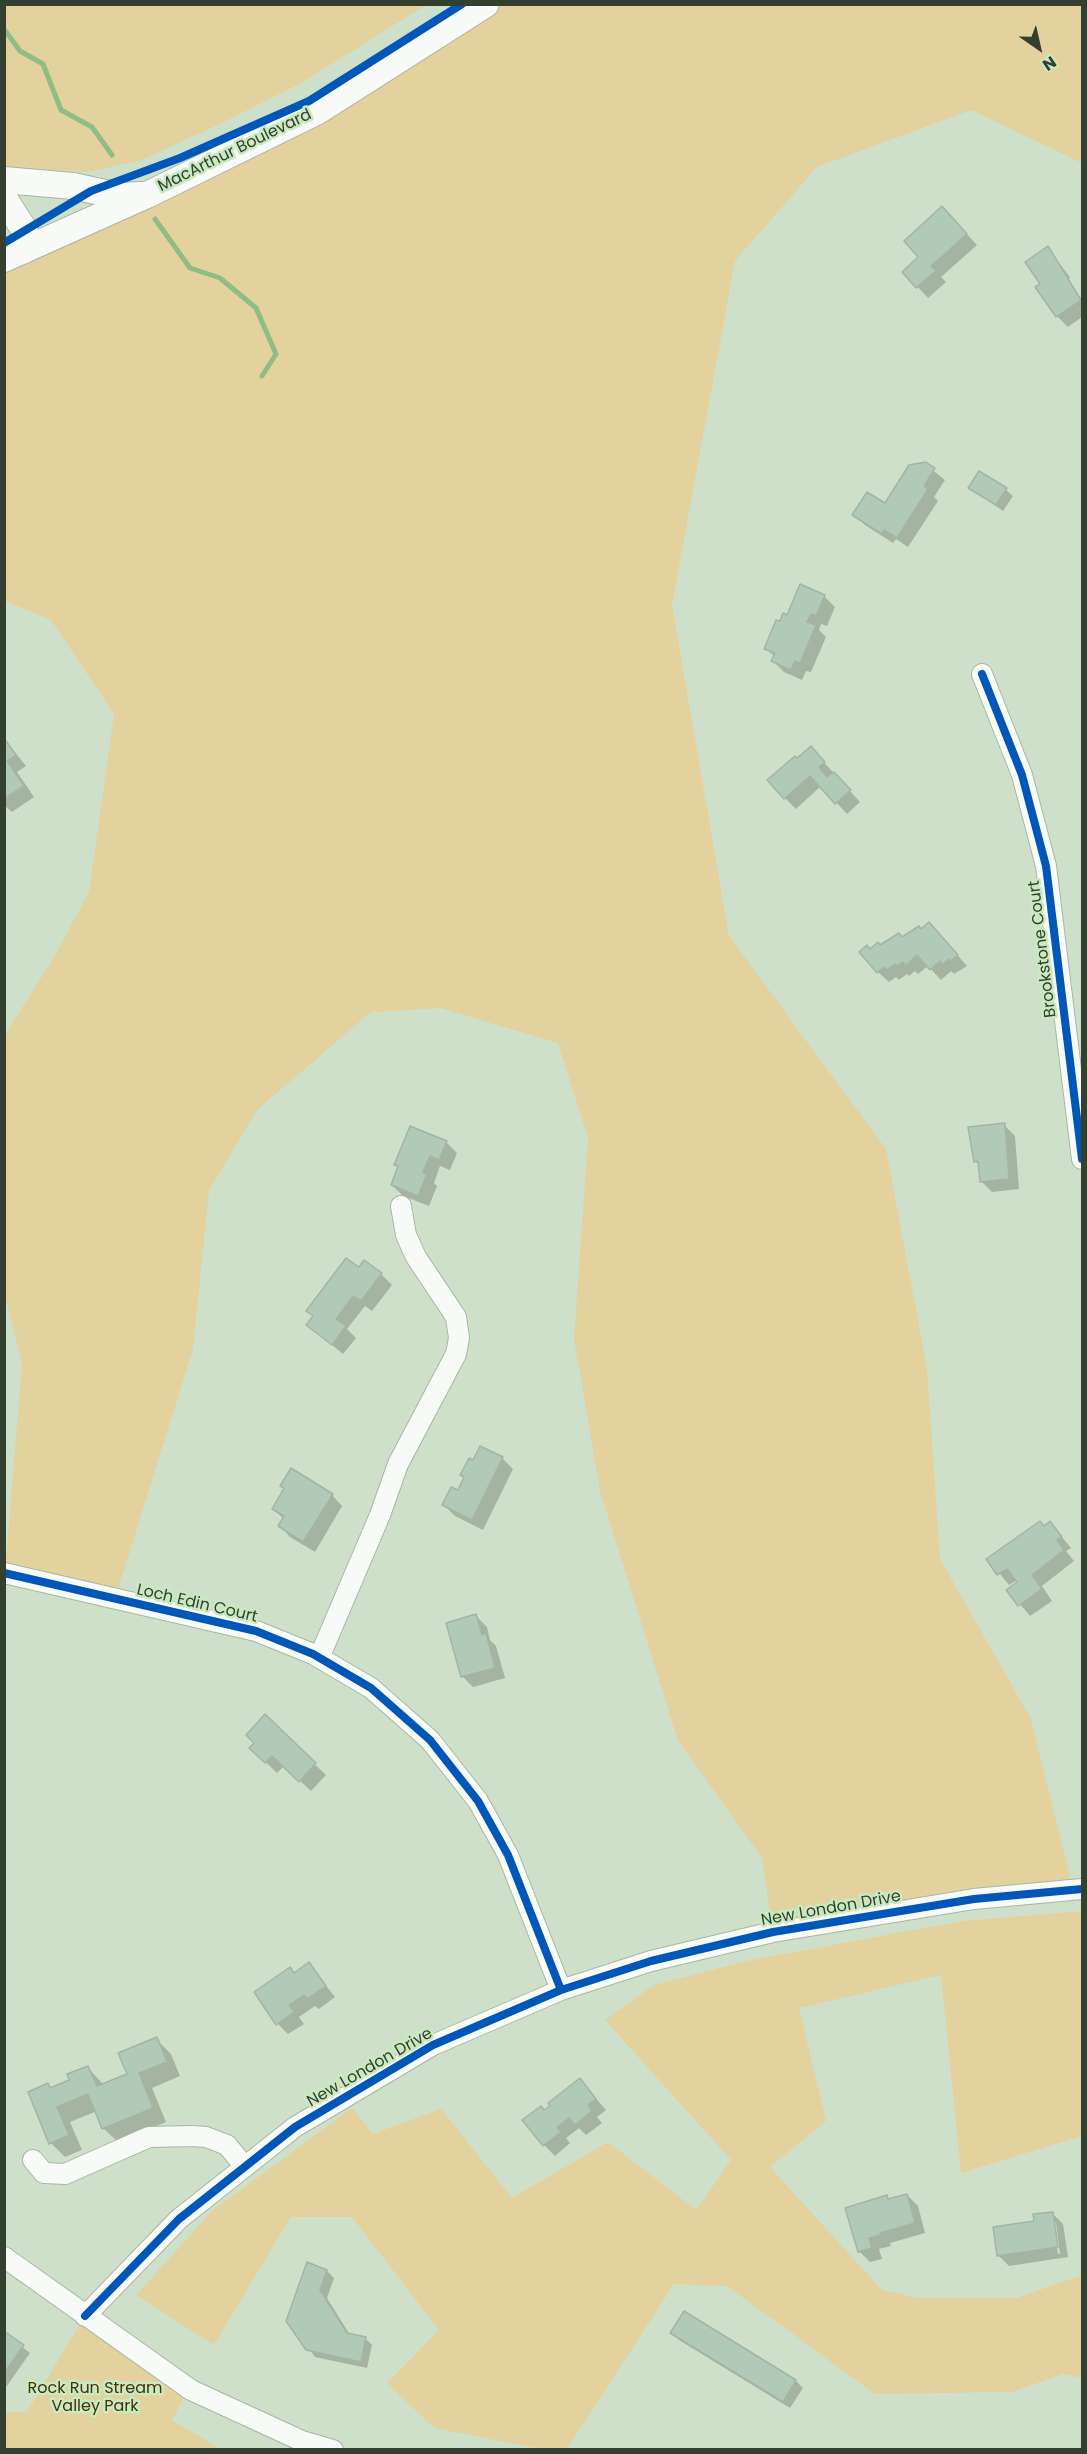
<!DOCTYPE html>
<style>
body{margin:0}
#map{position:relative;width:1087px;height:2454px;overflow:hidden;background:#cfe0ca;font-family:Poppins,sans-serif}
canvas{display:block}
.frame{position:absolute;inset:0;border:6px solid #33402f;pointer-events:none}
.north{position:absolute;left:1009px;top:18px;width:60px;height:60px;-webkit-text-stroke:4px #c9eac0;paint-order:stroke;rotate:146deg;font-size:16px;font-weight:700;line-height:24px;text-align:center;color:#33402f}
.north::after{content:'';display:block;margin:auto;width:21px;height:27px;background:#33402f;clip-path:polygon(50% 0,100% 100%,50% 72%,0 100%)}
</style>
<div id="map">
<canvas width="1087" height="2454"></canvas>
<div class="frame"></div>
<div class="north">N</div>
</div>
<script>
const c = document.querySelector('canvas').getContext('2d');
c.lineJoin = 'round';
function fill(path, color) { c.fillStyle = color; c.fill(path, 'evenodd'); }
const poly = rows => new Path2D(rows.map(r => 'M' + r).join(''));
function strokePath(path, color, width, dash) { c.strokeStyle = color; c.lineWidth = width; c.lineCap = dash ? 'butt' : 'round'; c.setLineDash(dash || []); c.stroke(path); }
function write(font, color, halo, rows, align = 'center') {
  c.font = font + ' Poppins,sans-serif'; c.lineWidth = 5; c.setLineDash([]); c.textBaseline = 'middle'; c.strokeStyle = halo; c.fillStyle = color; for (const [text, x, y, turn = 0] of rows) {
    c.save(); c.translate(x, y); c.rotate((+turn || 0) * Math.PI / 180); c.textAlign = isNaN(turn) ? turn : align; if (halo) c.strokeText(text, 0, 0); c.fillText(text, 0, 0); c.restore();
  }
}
const green = poly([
 [5,5,426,5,301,83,222,123,139,161,87,172,5,168],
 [486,5,1082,5,1082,163,971,110,817,167,735,261,672,605,729,936,886,1149,927,1369,940,1559,1031,1719,1073,1890,773,1932,762,1858,678,1740,600,1491,574,1339,588,1138,558,1043,440,1008,371,1012,257,1110,209,1190,193,1349,115,1599,5,1573,22,1362,5,1296,4,1036,53,959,89,892,114,714,51,620,5,601,5,259,147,195],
 [1082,1911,1082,2136,961,2173,941,1975,799,2008,826,2121,770,2167,882,2290,918,2298,1017,2298,1082,2275,1082,2378,1064,2374,1011,2392,875,2394,727,2286,674,2284,567,2449,541,2449,434,2428,387,2383,439,2330,352,2217,291,2217,214,2345,136,2295,212,2211,352,2108,373,2134,441,2109,512,2198,608,2142,696,2210,731,2160,605,2020,654,1985,747,1961,962,1921],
 [80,2324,184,2397,172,2420,220,2449,5,2449,5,2412,27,2412]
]);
const shadow = poly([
 [953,219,977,245,941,277,946,282,928,298,904,272],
 [1047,248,1070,277,1068,279,1082,300,1082,317,1068,327,1057,316,1042,284],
 [925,464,945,480,934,497,938,501,908,547,896,539,893,543,865,525,854,515,885,505],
 [970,488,1006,490,1013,496,1003,511],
 [824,596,835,607,827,626,821,624,819,630,826,637,811,672,806,671,802,680,784,672,773,661,775,657,766,648,781,623],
 [4,739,26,766,17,772,34,797,12,812,4,805],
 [821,759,860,802,847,814,821,786,796,809,785,798,797,760],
 [921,930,940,935,967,966,954,974,951,971,941,980,928,966,918,974,915,971,909,976,907,974,899,980,896,977,889,982,878,972,870,951],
 [1004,1125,1015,1136,1019,1189,992,1192,981,1181,980,1166,975,1161],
 [446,1142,457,1153,450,1170,440,1166,434,1183,437,1186,429,1206,403,1196,392,1185],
 [359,1269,381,1274,392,1285,372,1311,365,1306,347,1329,356,1338,343,1354,308,1325],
 [502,1458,513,1469,483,1530,455,1516,444,1505,458,1493,473,1462],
 [332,1495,342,1506,315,1552,290,1537,280,1526,284,1519,273,1509],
 [1050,1523,1071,1548,1066,1551,1074,1561,1042,1586,1052,1601,1030,1616,1008,1590,1019,1583,1017,1580,1009,1585,988,1559],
 [476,1616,487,1627,490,1640,496,1646,505,1678,473,1687,462,1676],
 [265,1717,326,1775,311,1791,284,1766,277,1773,251,1748,256,1743],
 [309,1964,335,1997,319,2009,315,2006,299,2017,304,2024,288,2034,278,2024,290,1969,295,1974],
 [156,2039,171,2054,180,2076,152,2088,166,2122,118,2142,103,2128,97,2111,70,2122,82,2150,65,2157,51,2143,48,2085,51,2089,71,2081,88,2068,104,2085,129,2075],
 [580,2080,606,2110,597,2117,602,2123,586,2135,579,2128,566,2138,570,2143,555,2156,544,2145,544,2112],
 [907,2195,918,2206,925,2233,890,2243,891,2246,879,2249,882,2259,870,2262,859,2251,889,2200],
 [1052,2213,1063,2224,1068,2257,1009,2266,998,2255,1036,2223],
 [1053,2223,1056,2223,1060,2254,1058,2254],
 [327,2271,334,2278,327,2298,350,2335,365,2338,372,2345,367,2368,315,2357,288,2320],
 [684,2313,796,2381,803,2388,790,2408,679,2340,672,2333],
 [4,2333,30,2353,4,2390]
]);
const stream = poly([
 [4,29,20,51,43,64,61,110,92,127,112,155],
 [155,219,190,268,220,278,256,308,276,354,262,376]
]);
const building = poly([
 [942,206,967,234,931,266,936,271,916,288,902,272,918,257,904,241,942,206],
 [1048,246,1081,300,1056,317,1035,287,1040,284,1025,262,1048,246],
 [926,462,935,468,924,486,928,489,897,538,884,530,882,534,852,515,867,492,885,503,909,465,926,462],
 [979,471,1007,488,996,505,968,488,979,471],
 [800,584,825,595,816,616,811,614,807,622,816,625,800,663,795,661,791,670,771,661,775,653,764,649,776,620,780,621,783,613,787,615,800,584],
 [4,738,16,755,7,761,24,786,4,799,4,738],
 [811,746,825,762,819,767,827,777,834,772,851,790,835,804,810,776,784,799,767,780,795,756,797,758,811,746],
 [929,922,958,955,951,961,949,959,942,965,940,961,930,970,917,955,906,965,903,962,897,966,895,964,887,970,884,967,877,973,859,952,867,945,870,949,878,942,880,945,899,933,902,937,919,926,921,929,929,922],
 [1005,1123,1009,1179,980,1182,978,1161,974,1162,968,1127,1005,1123],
 [410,1126,447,1141,439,1160,430,1156,423,1172,427,1174,418,1196,391,1185,398,1166,394,1165,410,1126],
 [346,1258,359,1267,364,1260,382,1273,361,1301,353,1296,336,1319,346,1326,332,1345,306,1325,313,1316,306,1311,346,1258],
 [480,1446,503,1457,472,1520,442,1505,451,1487,458,1490,464,1477,460,1475,469,1458,473,1460,480,1446],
 [291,1468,333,1494,303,1542,278,1526,284,1516,272,1509,284,1488,280,1486,291,1468],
 [1040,1521,1044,1526,1050,1521,1062,1537,1057,1540,1064,1550,1032,1575,1042,1589,1018,1606,1006,1590,1017,1582,1007,1569,997,1575,986,1559,1040,1521],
 [476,1614,482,1635,486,1633,495,1668,461,1677,446,1623,476,1614],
 [265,1714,316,1763,299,1782,272,1756,265,1763,249,1748,254,1743,246,1735,265,1714],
 [309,1962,326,1986,307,1999,304,1995,289,2005,294,2012,276,2025,254,1992,290,1967,294,1973,309,1962],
 [157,2037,167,2062,139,2073,153,2108,102,2129,88,2094,57,2107,69,2135,49,2144,28,2092,48,2083,50,2088,69,2080,67,2074,88,2066,97,2086,127,2074,118,2053,157,2037],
 [580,2078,596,2099,588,2105,592,2111,575,2125,569,2118,557,2127,561,2132,543,2146,522,2120,541,2106,544,2110,550,2106,548,2103,580,2078],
 [907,2194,915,2223,880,2233,881,2235,869,2238,872,2248,858,2252,845,2208,887,2195,888,2199,907,2194],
 [1053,2212,1058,2247,997,2256,993,2227,1034,2221,1033,2214,1053,2212],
 [307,2262,327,2270,320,2290,347,2333,366,2337,361,2362,306,2350,286,2321,307,2262],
 [684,2311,796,2380,783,2402,670,2333,684,2311],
 [4,2331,24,2345,4,2373,4,2331]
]);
const minor = poly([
 [982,674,1022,775,1046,866,1082,1159],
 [4,1573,256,1631,313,1654,371,1688,430,1740,478,1801,508,1855,561,1990],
 [319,1658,380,1515,398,1464,456,1354,459,1338,456,1317,416,1257,406,1235,401,1206],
 [33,2160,44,2173,65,2174,149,2137,192,2136,206,2137,227,2145,245,2167],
 [4,2257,191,2390,302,2441,333,2450],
 [85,2316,179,2219,295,2127,433,2045,561,1990,651,1961,773,1932,974,1899,1082,1889]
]);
const major = poly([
 [4,180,73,186,119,196,141,195],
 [4,198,25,231,23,251],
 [4,259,147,195,318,111,486,4]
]);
const cycleway = poly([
 [4,243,91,191,180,158,309,101,462,4],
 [982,674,1022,775,1046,866,1082,1159],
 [4,1573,256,1631,313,1654,371,1688,430,1740,478,1801,508,1855,561,1990],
 [85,2316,179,2219,295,2127,433,2045,561,1990,651,1961,773,1932,974,1899,1082,1889]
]);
const streetNames = [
 ["MacArthur Boulevard",235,151,-26],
 ["Brookstone Court",1043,949,-97],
 ["Loch Edin Court",197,1604,13],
 ["New London Drive",831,1909,-10],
 ["New London Drive",370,2068,-30]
];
const parkNames = [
 ["Rock Run Stream",95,2389],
 ["Valley Park",95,2407]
];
fill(green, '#e3d19e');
fill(shadow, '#0003');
strokePath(stream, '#90bd83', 5);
fill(building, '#b1cab7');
strokePath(building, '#a4b4a5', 1.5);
strokePath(minor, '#a8b6a5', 22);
strokePath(major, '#a8b6a5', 28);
strokePath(minor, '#f8faf7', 20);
strokePath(major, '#f8faf7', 26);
strokePath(cycleway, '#0057b8', 8);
write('16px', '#33402f', '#c9eac0', streetNames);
write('16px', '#44300a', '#c9eac0', parkNames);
</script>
